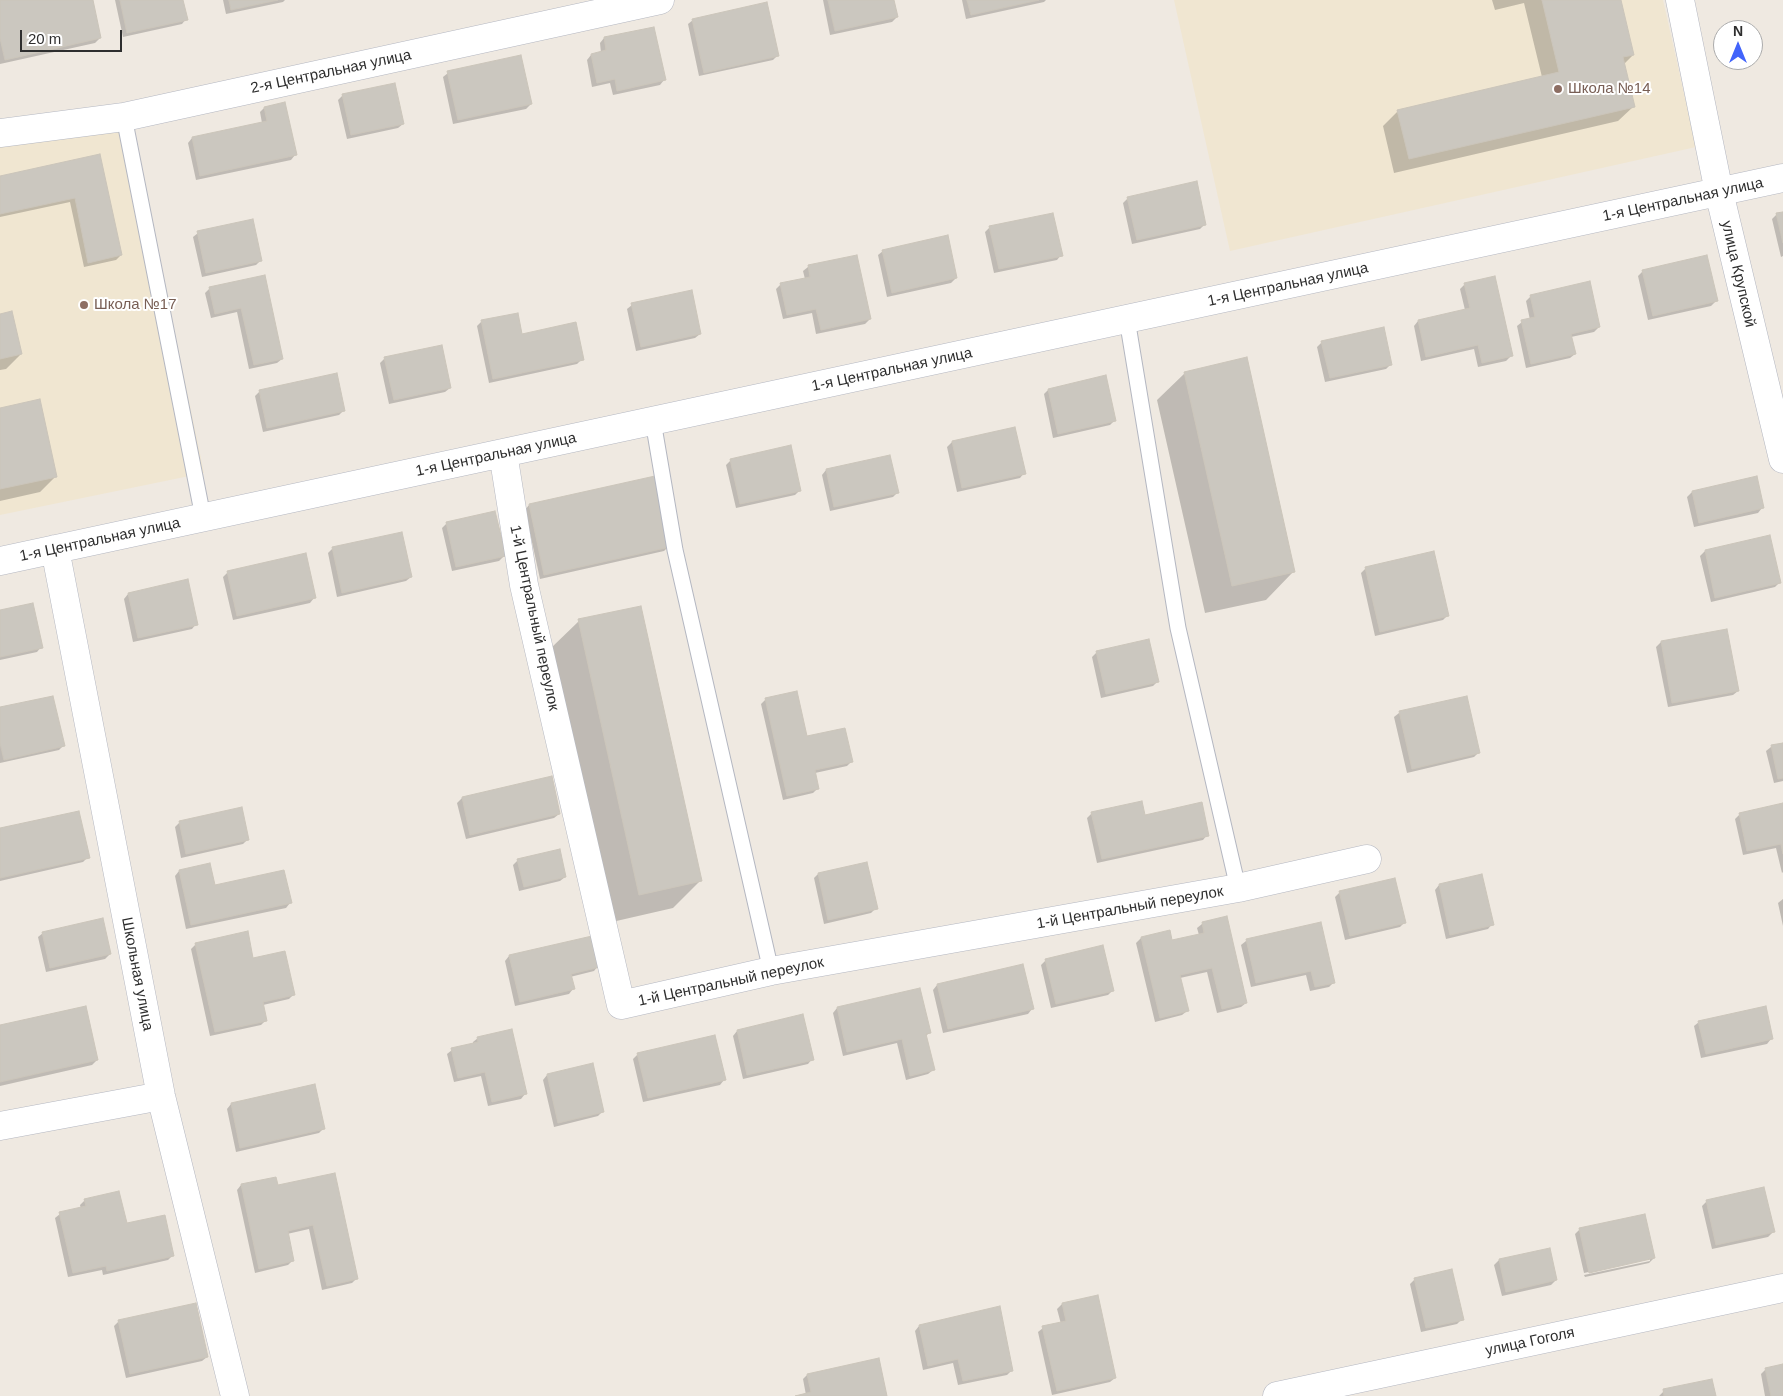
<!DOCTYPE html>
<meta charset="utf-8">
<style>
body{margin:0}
#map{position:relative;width:1783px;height:1396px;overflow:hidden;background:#efe9e1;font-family:Helvetica,sans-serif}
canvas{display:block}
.north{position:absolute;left:1713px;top:20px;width:50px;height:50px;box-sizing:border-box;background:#fff;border:1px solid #ababab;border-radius:50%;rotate:0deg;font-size:14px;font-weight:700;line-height:20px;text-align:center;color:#2e2e2e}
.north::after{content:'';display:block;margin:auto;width:18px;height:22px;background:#4264fb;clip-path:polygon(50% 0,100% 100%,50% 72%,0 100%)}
.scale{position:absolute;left:20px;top:30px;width:102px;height:22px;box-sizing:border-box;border:2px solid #2e2e2e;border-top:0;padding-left:6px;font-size:15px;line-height:18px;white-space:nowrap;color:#2e2e2e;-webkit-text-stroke:4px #fff;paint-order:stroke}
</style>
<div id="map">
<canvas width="1783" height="1396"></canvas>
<div class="north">N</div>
<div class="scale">20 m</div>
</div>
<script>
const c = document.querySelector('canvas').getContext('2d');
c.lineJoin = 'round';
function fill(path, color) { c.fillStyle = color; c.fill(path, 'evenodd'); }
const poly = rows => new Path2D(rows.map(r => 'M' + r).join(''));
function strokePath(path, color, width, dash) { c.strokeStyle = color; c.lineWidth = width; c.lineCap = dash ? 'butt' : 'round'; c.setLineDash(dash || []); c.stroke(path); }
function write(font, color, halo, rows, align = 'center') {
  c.font = font + ' Helvetica,sans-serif'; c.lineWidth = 4; c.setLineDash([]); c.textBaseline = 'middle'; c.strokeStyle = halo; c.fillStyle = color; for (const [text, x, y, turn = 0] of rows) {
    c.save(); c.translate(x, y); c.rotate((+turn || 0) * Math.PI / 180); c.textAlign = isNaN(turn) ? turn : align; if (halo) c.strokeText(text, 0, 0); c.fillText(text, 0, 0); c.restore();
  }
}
const education = poly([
 [1174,0,1663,0,1696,147,1230,251],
 [129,111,204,473,0,515,0,137]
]);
const shadow = poly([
 [0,0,92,0,100,38,95,43,0,64],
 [115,0,182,0,186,19,182,24,123,37],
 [223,0,285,0,283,2,226,14],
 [823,0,893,0,897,17,892,22,830,35],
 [962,0,1046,0,1044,2,966,19],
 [1492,0,1620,0,1633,55,1624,64,1634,106,1618,121,1394,173,1383,126,1398,111,1542,77,1524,3,1495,10],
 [693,20,777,56,773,60,699,76,688,24],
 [604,38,664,80,660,85,613,95,610,83,592,87,587,60,591,55,601,53,600,43],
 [448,73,531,104,526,109,453,124,443,77],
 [343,95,403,124,398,128,347,139,338,100],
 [264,108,295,155,291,160,196,180,188,143,192,138,262,123,260,112],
 [99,155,121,255,116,260,84,267,70,202,0,217,0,177],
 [1128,198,1205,224,1200,229,1132,244,1123,203],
 [1783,213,1783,256,1781,257,1772,219,1777,214],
 [990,227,1061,255,1057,260,994,273,985,232],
 [198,233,261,260,256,265,202,277,193,237],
 [883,251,956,278,951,283,887,297,878,255],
 [856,256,870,319,865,324,816,334,812,313,783,319,776,289,781,284,805,279,803,271,808,267],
 [1643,271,1716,301,1711,306,1648,320,1638,276],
 [264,277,282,359,277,363,249,369,237,312,211,318,205,293,210,288],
 [1465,284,1511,356,1506,361,1478,367,1474,349,1421,361,1414,326,1418,321,1465,310,1460,289],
 [1531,296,1599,327,1594,332,1571,337,1575,354,1570,358,1526,368,1517,326,1522,322,1530,320,1526,301],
 [632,305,700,334,695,338,636,351,627,309],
 [517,314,521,335,582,359,577,364,489,383,477,326,481,322],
 [0,315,21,354,6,369,0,370],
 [1322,342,1391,364,1386,369,1325,382,1317,347],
 [385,358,450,388,445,392,389,404,380,363],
 [1185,373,1293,572,1266,600,1205,613,1157,400],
 [1048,390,1115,420,1110,425,1053,438,1044,394],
 [260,391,344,410,339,415,263,432,255,396],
 [0,409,55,477,40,492,0,501],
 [1014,429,1024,473,1020,478,957,492,947,447,952,442],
 [889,456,897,493,893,497,830,511,822,475,826,470],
 [731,460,800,490,795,495,736,508,726,465],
 [654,478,669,546,664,551,540,579,525,510,529,505],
 [1692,492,1762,508,1758,513,1694,527,1687,497],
 [447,523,504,556,499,561,452,571,442,528],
 [401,533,411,577,406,581,337,597,328,553,332,549],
 [1705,551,1779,583,1775,587,1711,602,1700,556],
 [1366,568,1447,616,1443,620,1375,636,1361,573],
 [228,572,314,598,310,603,233,620,223,577],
 [128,594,196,624,192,629,133,642,124,599],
 [0,612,41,647,37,652,0,660],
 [579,621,700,881,673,908,612,922,551,648],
 [1726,630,1738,691,1733,695,1668,707,1656,647,1661,642],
 [1097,652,1158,681,1153,686,1101,698,1092,657],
 [1466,697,1479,752,1474,757,1407,773,1394,717,1399,713],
 [766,699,806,738,851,762,847,766,815,773,818,788,813,793,783,800,761,704],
 [0,709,63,746,59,750,0,763],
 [1783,744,1783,781,1774,783,1766,751,1771,747],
 [551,778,559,814,554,818,466,839,457,803,462,798],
 [1783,804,1783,872,1782,873,1776,848,1743,855,1735,819,1740,814],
 [241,809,248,839,243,844,181,858,175,827,179,823],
 [1092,813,1144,816,1207,835,1203,840,1097,863,1087,818],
 [0,829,88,857,83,862,0,881],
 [518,860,565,877,560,881,519,891,513,865],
 [179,871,214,886,290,903,286,908,186,929,175,876],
 [818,874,876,908,871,913,824,924,814,878],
 [1439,885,1492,924,1488,929,1446,939,1435,890],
 [1340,892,1404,923,1400,927,1345,940,1335,897],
 [1783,899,1783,926,1778,903],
 [1226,918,1246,1003,1241,1007,1217,1013,1207,972,1180,978,1187,1011,1182,1015,1155,1022,1136,943,1141,938,1171,942,1199,935,1197,928,1202,924],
 [1320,923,1334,982,1329,987,1310,991,1306,975,1251,987,1241,945,1246,941],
 [43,933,110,954,105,959,46,972,38,937],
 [196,944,252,959,293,995,289,999,263,1005,266,1020,261,1025,210,1036,191,949],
 [509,956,598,966,594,971,570,977,573,989,569,994,515,1006,505,961],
 [1046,960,1113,990,1108,995,1051,1008,1041,965],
 [937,985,1032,1009,1028,1014,943,1033,933,990],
 [837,1008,929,1033,925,1037,933,1070,928,1074,906,1080,897,1043,843,1056,833,1013],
 [1699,1022,1771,1039,1767,1044,1701,1058,1694,1026],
 [0,1027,97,1060,92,1065,0,1086],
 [737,1031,812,1059,808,1064,743,1079,733,1036],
 [478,1038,525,1094,521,1099,488,1106,481,1076,454,1082,447,1054,452,1050,473,1045,473,1042],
 [638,1054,724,1080,720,1085,643,1102,633,1059],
 [547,1075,602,1112,598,1116,554,1127,543,1080],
 [231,1104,323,1129,319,1133,236,1152,227,1109],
 [334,1174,357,1278,352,1283,322,1290,309,1229,287,1234,293,1260,288,1265,255,1273,237,1190,241,1185,277,1187],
 [85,1200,126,1225,173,1255,168,1260,103,1275,102,1270,68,1277,55,1218,60,1214,81,1209,80,1205],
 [1707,1201,1773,1232,1768,1237,1712,1249,1702,1206],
 [1580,1229,1654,1258,1649,1263,1585,1277,1584,1275,1650,1261,1650,1258,1584,1273,1575,1234],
 [1549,1249,1556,1280,1551,1285,1502,1296,1494,1265,1499,1260],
 [1415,1279,1462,1319,1457,1324,1421,1332,1410,1284],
 [1097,1297,1115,1378,1110,1382,1052,1395,1038,1332,1043,1328,1061,1324,1057,1309,1062,1304],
 [119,1321,207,1357,202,1361,126,1378,114,1326],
 [919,1326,1012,1370,1007,1375,958,1385,953,1363,923,1370,915,1331],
 [1783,1366,1783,1396,1765,1396,1761,1374,1765,1370],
 [807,1375,886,1396,801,1396,806,1395,803,1379],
 [1664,1391,1715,1396,1659,1396]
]);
const building = poly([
 [0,0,93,0,101,38,5,60,0,38,0,0],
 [120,0,183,0,188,20,127,33,120,0],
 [229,0,278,0,231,10,229,0],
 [828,0,894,0,898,17,835,31,828,0],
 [967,0,1039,0,971,15,967,0],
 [1542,0,1621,0,1634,55,1623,57,1635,107,1409,159,1397,110,1559,72,1542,0],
 [767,2,779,56,704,73,692,19,767,2],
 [654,27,666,80,617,91,615,79,597,83,591,54,606,50,604,37,654,27],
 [521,55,532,104,458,120,447,71,521,55],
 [395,83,404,124,351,135,342,94,395,83],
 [285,102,297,155,200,176,192,137,267,121,264,107,285,102],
 [100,154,122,255,88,263,75,198,0,214,0,176,100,154],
 [1197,181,1206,225,1137,240,1127,197,1197,181],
 [1783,212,1783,243,1776,213,1783,212],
 [1053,213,1063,256,999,269,989,226,1053,213],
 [253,219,262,261,206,273,197,231,253,219],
 [948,235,957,278,892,293,882,250,948,235],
 [857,255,871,319,821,330,816,309,787,315,780,283,810,277,808,265,857,255],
 [1707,255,1718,301,1653,316,1642,270,1707,255],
 [265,275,283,359,254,365,241,308,215,314,209,287,265,275],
 [1495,276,1513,356,1482,363,1478,345,1426,357,1418,320,1470,308,1464,283,1495,276],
 [1590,281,1600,327,1571,334,1576,354,1531,364,1521,320,1535,317,1530,295,1590,281],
 [692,290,701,334,641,347,631,303,692,290],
 [12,311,22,354,0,359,0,314,12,311],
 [518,313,522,334,576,322,584,360,493,379,481,320,518,313],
 [1384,327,1392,365,1330,378,1321,341,1384,327],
 [442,345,451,388,394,400,384,357,442,345],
 [1247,357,1295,572,1232,586,1184,372,1247,357],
 [337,373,345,411,267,428,259,390,337,373],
 [1106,375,1116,421,1058,434,1048,389,1106,375],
 [40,399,57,477,0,489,0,408,40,399],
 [1015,427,1026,474,962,488,952,441,1015,427],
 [791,445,801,491,740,504,730,459,791,445],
 [890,455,899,493,834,507,826,469,890,455],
 [655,476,670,547,544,575,529,504,655,476],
 [1757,476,1764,508,1699,523,1692,491,1757,476],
 [495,511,506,556,456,567,446,522,495,511],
 [402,532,412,577,342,593,332,547,402,532],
 [1770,535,1781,583,1715,598,1705,550,1770,535],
 [1434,551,1449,616,1380,632,1365,567,1434,551],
 [306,553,316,598,237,616,227,571,306,553],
 [188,579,198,625,138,638,128,593,188,579],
 [33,603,43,648,0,657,0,610,33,603],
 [641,606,702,881,639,895,578,619,641,606],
 [1727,629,1739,691,1672,703,1661,641,1727,629],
 [1149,639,1159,682,1106,694,1096,651,1149,639],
 [797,691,807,736,845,728,853,762,815,770,819,789,787,796,765,698,797,691],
 [53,696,65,746,4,760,0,743,0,707,53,696],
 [1467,696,1480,753,1412,769,1399,711,1467,696],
 [1783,743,1783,778,1778,779,1771,745,1783,743],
 [552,776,560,814,470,835,462,797,552,776],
 [1142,801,1145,815,1202,802,1209,836,1102,859,1091,812,1142,801],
 [1783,803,1783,854,1781,844,1747,851,1739,813,1783,803],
 [242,807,249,840,186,854,179,821,242,807],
 [79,811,90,858,0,878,0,828,79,811],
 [560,849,566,877,524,887,517,859,560,849],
 [867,862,878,909,828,920,818,873,867,862],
 [210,863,215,885,284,870,292,903,191,925,179,870,210,863],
 [1482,874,1494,925,1450,935,1439,884,1482,874],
 [1395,878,1406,923,1350,936,1339,891,1395,878],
 [1227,916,1247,1003,1222,1009,1212,968,1180,975,1189,1011,1160,1018,1141,937,1170,930,1172,940,1204,933,1202,922,1227,916],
 [103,918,111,954,50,968,42,932,103,918],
 [1321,922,1335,983,1315,987,1311,971,1256,983,1246,939,1321,922],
 [248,931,253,958,285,951,295,995,263,1002,267,1021,215,1032,195,943,248,931],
 [592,936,600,967,571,974,575,989,520,1002,509,955,592,936],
 [1103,945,1114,991,1056,1004,1045,959,1103,945],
 [1023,964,1034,1009,948,1029,937,984,1023,964],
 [920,988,931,1033,926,1034,935,1070,910,1076,902,1039,847,1052,837,1007,920,988],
 [86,1006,98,1060,0,1082,0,1025,86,1006],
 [1766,1006,1773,1039,1706,1054,1698,1021,1766,1006],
 [803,1014,814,1060,747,1075,737,1030,803,1014],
 [512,1029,527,1094,492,1102,485,1072,458,1078,451,1048,478,1042,477,1037,512,1029],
 [715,1035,726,1080,648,1098,637,1053,715,1035],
 [593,1063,604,1112,558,1123,547,1074,593,1063],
 [315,1084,325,1129,240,1148,231,1103,315,1084],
 [335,1173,358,1279,327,1286,313,1225,288,1231,294,1261,259,1269,241,1184,276,1177,278,1185,335,1173],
 [1764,1187,1775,1232,1716,1245,1706,1200,1764,1187],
 [119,1191,127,1223,165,1215,174,1256,107,1271,106,1266,73,1273,59,1212,86,1206,84,1199,119,1191],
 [1645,1214,1655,1258,1589,1273,1579,1228,1645,1214],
 [1550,1248,1557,1280,1506,1292,1499,1259,1550,1248],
 [1452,1269,1464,1320,1426,1328,1414,1278,1452,1269],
 [1098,1295,1116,1378,1057,1391,1042,1326,1066,1321,1062,1303,1098,1295],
 [196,1303,208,1357,130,1374,118,1320,196,1303],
 [1000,1306,1013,1371,963,1381,958,1359,928,1366,919,1325,1000,1306],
 [879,1358,887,1396,795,1396,811,1392,807,1374,879,1358],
 [1783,1364,1783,1396,1771,1396,1765,1368,1783,1364],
 [1712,1379,1716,1396,1664,1396,1663,1389,1712,1379]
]);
const lane = poly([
 [124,117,203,517],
 [1127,319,1178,628,1238,888],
 [653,421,675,550,771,971]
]);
const street = poly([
 [1680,0,1719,192,1783,459],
 [0,133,124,117,660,0],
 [503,453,524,585,621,1005,771,971,1238,888,1367,859],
 [55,549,161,1096,235,1396],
 [0,561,1783,178],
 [0,1126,161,1096],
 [1277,1396,1783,1288]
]);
const markers = [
 [1558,89,5,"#8d6e63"],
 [84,305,5,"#8d6e63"]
];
const streetNames = [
 ["2-я Центральная улица",331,72,-12],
 ["1-я Центральная улица",1683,200,-12],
 ["улица Крупской",1738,274,77],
 ["1-я Центральная улица",1288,285,-12],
 ["1-я Центральная улица",892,370,-12],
 ["1-я Центральная улица",496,455,-12],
 ["1-я Центральная улица",100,540,-12],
 ["1-й Центральный переулок",534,618,78],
 ["1-й Центральный переулок",1130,908,-10],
 ["Школьная улица",137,974,79],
 ["1-й Центральный переулок",731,982,-12],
 ["улица Гоголя",1530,1342,-12]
];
const educationNames = [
 ["Школа №14",1568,89],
 ["Школа №17",94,305]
];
fill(education, '#f0e6d1');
fill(shadow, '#0003');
fill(building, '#cbc7bf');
strokePath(building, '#cbc5ba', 1);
strokePath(lane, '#b4b7c1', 17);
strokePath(street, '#b4b7c1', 29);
strokePath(lane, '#fff', 15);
strokePath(street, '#fff', 28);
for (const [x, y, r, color] of markers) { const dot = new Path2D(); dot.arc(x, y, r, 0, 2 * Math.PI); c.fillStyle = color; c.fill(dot); strokePath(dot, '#fff', 2); }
write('15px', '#2e2e2e', '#fff', streetNames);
write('15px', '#785e54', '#fff', educationNames, 'left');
</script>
